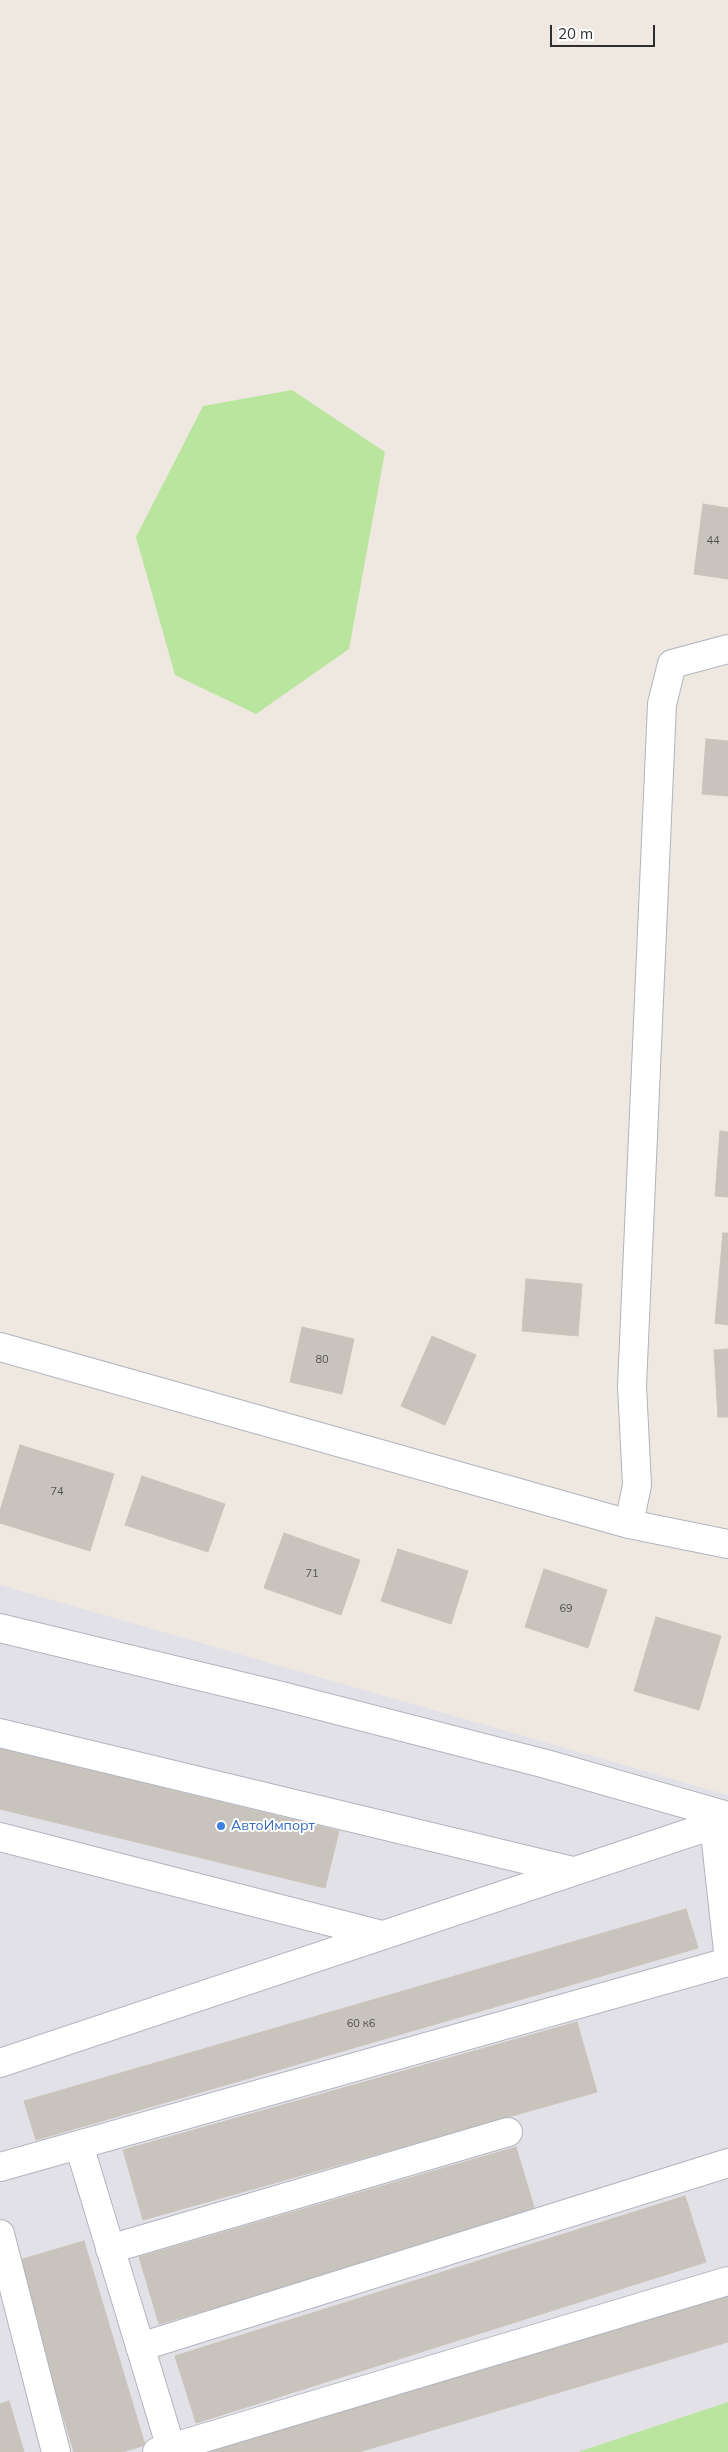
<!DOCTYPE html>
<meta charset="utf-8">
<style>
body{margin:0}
#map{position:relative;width:728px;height:2452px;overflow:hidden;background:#efe8e1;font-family:Mulish,sans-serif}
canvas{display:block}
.scale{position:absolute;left:550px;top:25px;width:105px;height:22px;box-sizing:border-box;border:2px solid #2e2e2e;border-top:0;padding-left:6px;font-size:15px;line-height:18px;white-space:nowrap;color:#2e2e2e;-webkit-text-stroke:4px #fff;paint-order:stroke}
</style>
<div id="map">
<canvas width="728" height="2452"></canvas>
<div class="scale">20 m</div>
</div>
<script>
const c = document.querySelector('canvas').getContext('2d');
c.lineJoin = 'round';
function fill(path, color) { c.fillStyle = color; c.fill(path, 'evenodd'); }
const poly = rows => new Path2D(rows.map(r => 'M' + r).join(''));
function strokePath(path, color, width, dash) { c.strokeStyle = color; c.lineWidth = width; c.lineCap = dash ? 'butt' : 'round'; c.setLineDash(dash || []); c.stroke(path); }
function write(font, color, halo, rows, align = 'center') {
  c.font = font + ' Mulish,sans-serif'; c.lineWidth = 4; c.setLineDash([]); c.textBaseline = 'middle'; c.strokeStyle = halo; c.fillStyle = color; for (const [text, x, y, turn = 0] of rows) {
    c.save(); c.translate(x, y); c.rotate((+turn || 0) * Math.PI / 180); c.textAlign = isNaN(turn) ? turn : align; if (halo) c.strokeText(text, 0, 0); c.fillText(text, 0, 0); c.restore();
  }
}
const industrial = poly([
 [0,1585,728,1795,728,2402,578,2452,0,2452]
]);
const green = poly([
 [292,390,385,452,349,649,256,714,175,675,136,537,203,406],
 [728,2402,728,2452,578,2452]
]);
const building = poly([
 [703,504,728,508,728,579,694,574,703,504],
 [706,739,728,741,728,796,702,794,706,739],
 [720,1131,728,1132,728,1197,715,1196,720,1131],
 [723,1233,728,1233,728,1325,715,1323,723,1233],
 [526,1279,582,1284,578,1336,522,1331,526,1279],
 [302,1327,354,1339,342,1394,290,1382,302,1327],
 [432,1336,476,1355,445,1425,401,1406,432,1336],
 [728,1349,728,1417,718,1417,714,1350,728,1349],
 [20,1445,114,1474,90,1551,0,1523,0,1511,20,1445],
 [142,1476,225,1504,208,1552,125,1525,142,1476],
 [284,1533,360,1560,341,1615,264,1588,284,1533],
 [398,1549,468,1571,451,1624,381,1601,398,1549],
 [544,1569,607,1590,588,1648,525,1627,544,1569],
 [656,1617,721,1636,699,1710,634,1691,656,1617],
 [0,1748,339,1831,325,1888,0,1809,0,1748],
 [686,1909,698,1948,36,2140,24,2101,686,1909],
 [577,2022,597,2092,143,2220,123,2150,577,2022],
 [516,2147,536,2214,159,2324,139,2257,516,2147],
 [685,2196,706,2262,196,2423,175,2356,685,2196],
 [84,2241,145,2445,123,2452,74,2452,16,2261,84,2241],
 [728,2297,728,2342,359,2452,208,2452,728,2297],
 [9,2401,24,2452,0,2452,0,2404,9,2401]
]);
const minor = poly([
 [728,649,672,664,662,704,632,1386,637,1485,629,1524,728,1544],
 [0,1347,629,1524],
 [0,1628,282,1696,546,1764,728,1816],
 [0,1733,573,1871],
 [714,1824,728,1951],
 [0,1837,382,1935],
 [0,2063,728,1820],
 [79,2145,171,2448],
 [0,2167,728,1962],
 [0,2234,56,2452],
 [110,2249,508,2132],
 [140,2347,728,2163],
 [157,2452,728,2281]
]);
const markers = [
 [221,1826,5,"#3f7fe0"]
];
const numberNames = [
 ["44",713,541],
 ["80",322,1360],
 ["74",57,1492],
 ["71",312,1574],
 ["69",566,1609],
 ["60 к6",361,2024]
];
const shopNames = [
 ["АвтоИмпорт",231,1826]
];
fill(industrial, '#e3e1e8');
fill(green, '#b9e59e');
fill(building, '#c8c3bc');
strokePath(building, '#cbc4ba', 1);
strokePath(minor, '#b1b4be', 30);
strokePath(minor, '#fff', 28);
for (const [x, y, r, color] of markers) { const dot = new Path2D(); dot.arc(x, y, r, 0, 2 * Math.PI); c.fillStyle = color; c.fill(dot); strokePath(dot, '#fff', 2); }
write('11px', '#545352', null, numberNames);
write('14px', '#366cbe', '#fff', shopNames, 'left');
</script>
